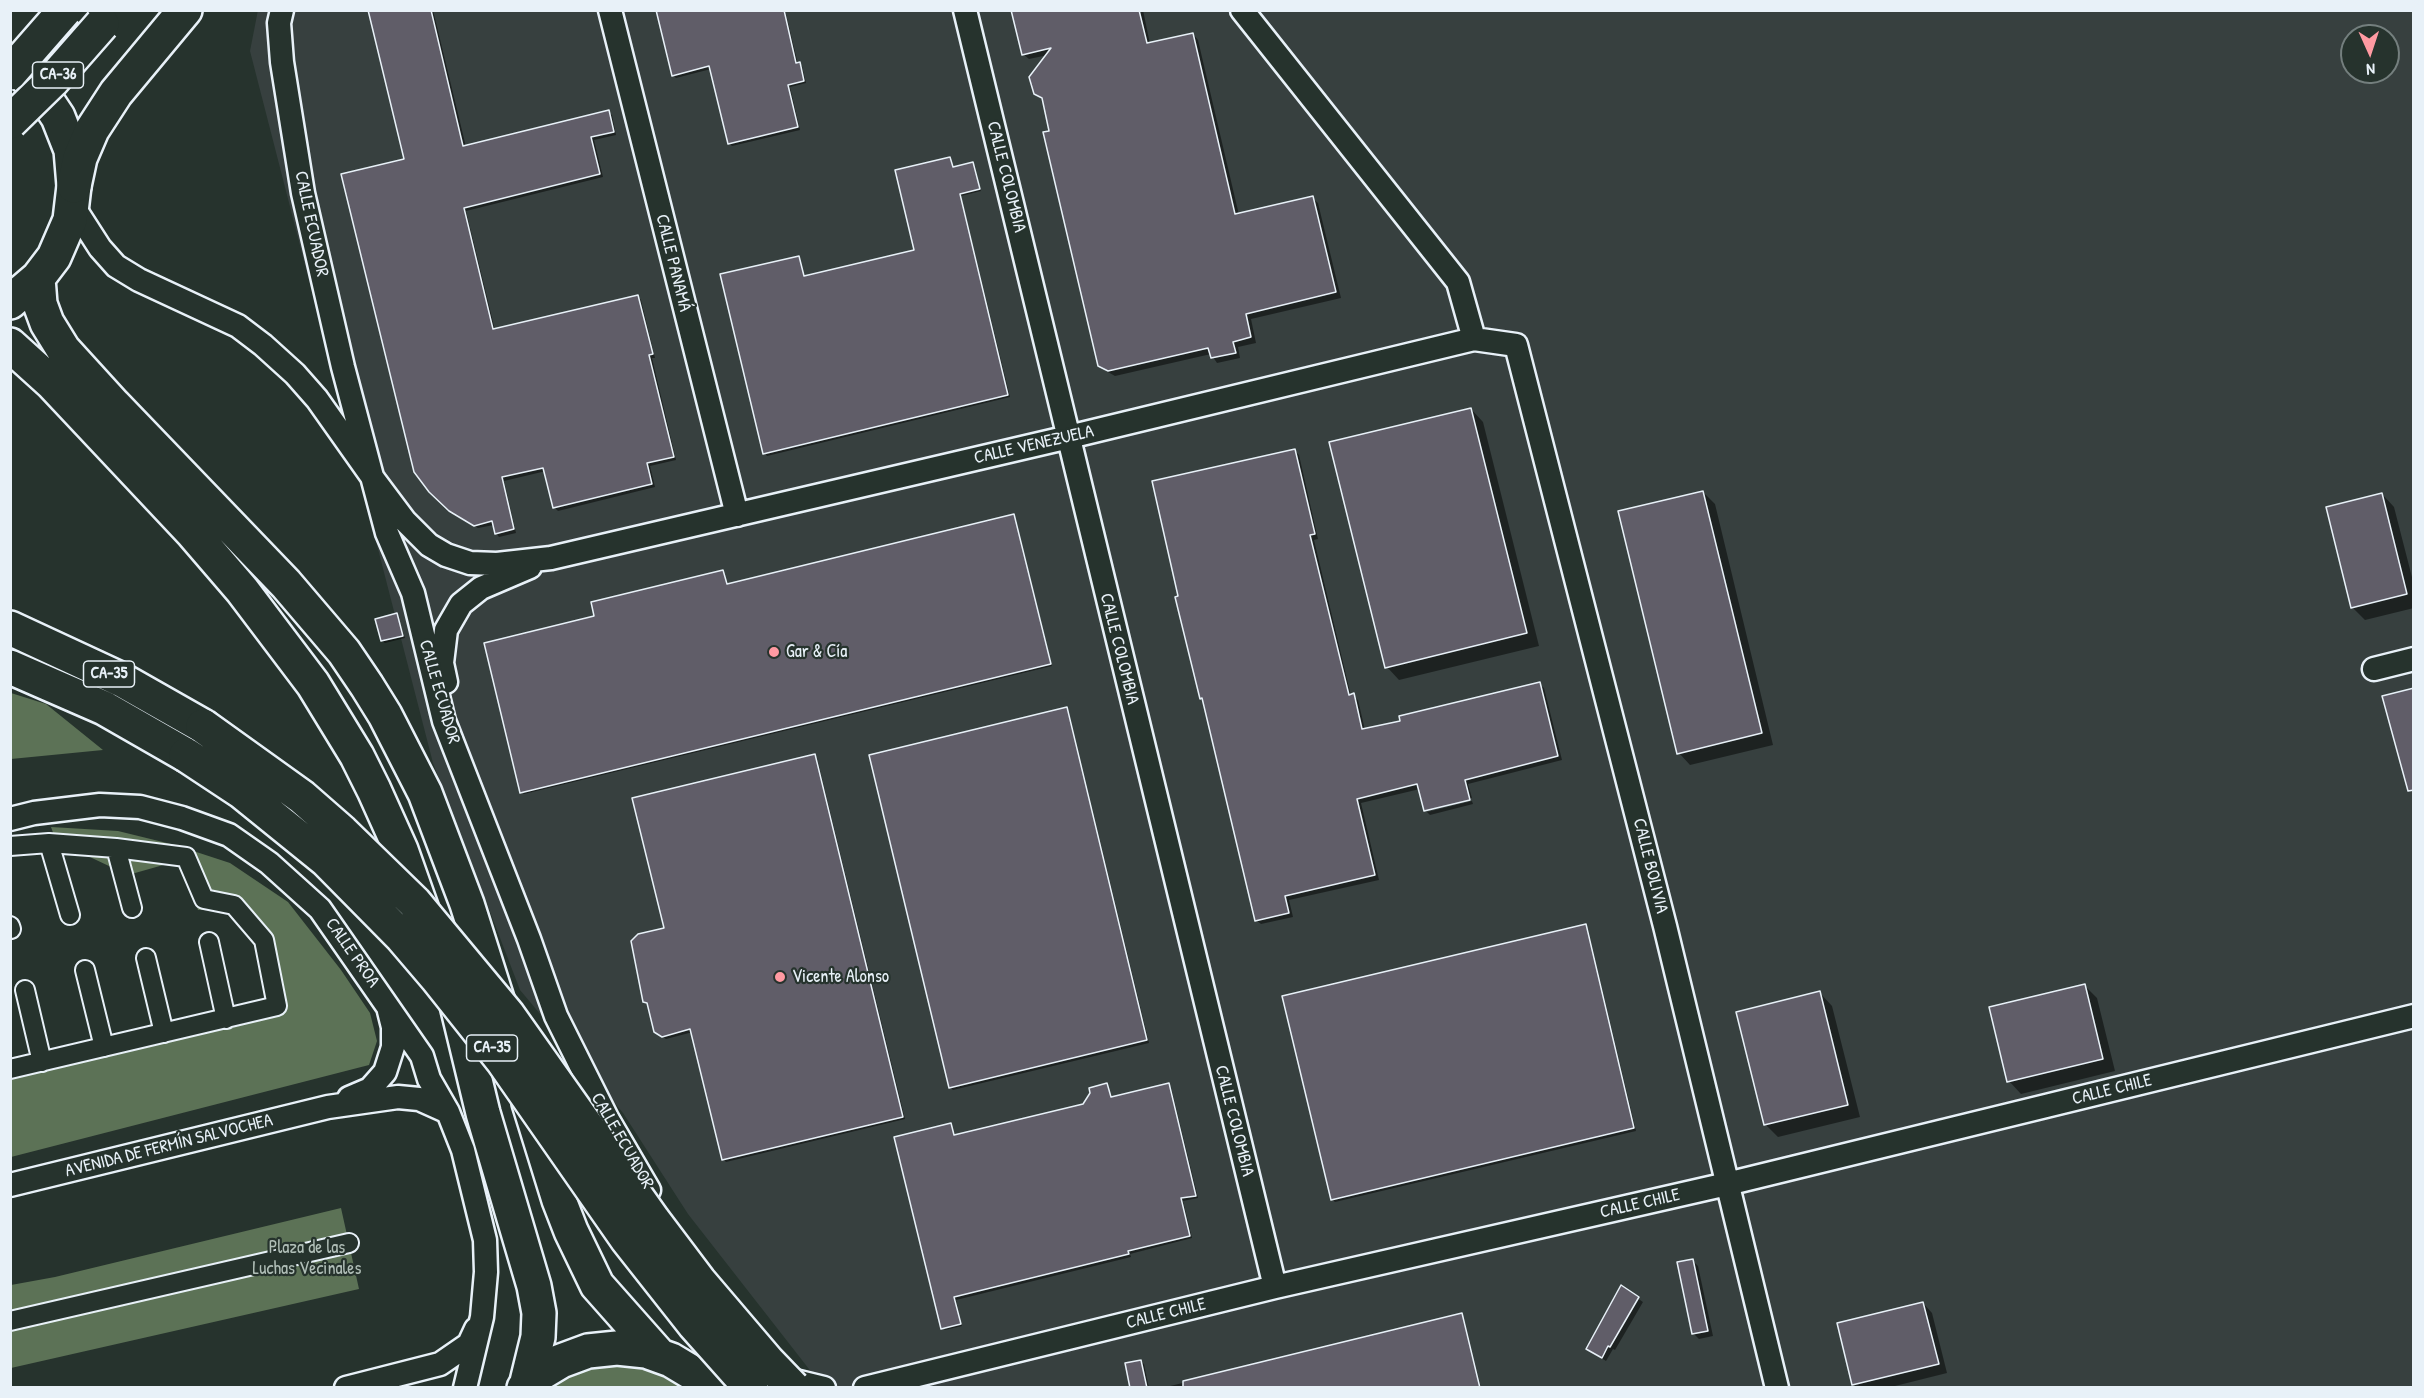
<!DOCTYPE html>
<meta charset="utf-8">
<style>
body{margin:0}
#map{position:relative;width:2424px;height:1398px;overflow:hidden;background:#26332d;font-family:"Patrick Hand",sans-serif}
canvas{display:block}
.frame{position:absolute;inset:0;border:12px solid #e8f1f8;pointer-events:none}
.north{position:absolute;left:2340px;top:24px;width:60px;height:60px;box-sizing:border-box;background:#26332d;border:2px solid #747f7e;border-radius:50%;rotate:177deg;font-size:16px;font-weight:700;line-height:24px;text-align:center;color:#e8f1f8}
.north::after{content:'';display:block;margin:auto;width:21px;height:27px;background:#ff9aa2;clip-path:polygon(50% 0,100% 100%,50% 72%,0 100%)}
</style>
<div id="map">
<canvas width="2424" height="1398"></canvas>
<div class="frame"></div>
<div class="north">N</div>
</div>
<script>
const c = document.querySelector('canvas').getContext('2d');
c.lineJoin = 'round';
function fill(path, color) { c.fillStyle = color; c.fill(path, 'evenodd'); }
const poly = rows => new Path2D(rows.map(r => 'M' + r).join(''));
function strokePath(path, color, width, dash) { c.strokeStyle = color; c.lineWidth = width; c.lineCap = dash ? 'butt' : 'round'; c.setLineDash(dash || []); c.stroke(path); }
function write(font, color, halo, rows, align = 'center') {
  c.font = font + ' "Patrick Hand",sans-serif'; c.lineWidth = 4.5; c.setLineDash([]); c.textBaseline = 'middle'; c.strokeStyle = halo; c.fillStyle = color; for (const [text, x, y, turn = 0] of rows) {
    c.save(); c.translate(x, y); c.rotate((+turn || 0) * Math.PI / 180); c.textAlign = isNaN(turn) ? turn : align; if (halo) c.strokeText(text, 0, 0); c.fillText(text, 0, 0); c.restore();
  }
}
const built = poly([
 [258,10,2413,11,2413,1387,823,1387,688,1214,623,1113,520,990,433,763,250,51],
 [2352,36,2388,36,2388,72,2352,72]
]);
const green = poly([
 [11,693,46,704,103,750,11,759],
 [51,827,118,831,175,845,230,863,288,902,341,970,370,1013,377,1041,369,1065,11,1157,11,1075,284,1012,273,963,226,909,198,910,181,860,128,875,56,841],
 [341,1208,359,1289,11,1368,11,1285,55,1277],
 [634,1360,693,1388,540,1388,560,1373]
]);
const shadow = poly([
 [370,10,433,10,466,147,608,112,612,115,616,135,594,140,603,177,466,211,495,330,638,296,641,300,655,358,652,358,676,460,650,466,655,487,558,511,554,507,546,471,504,481,516,533,499,537,496,533,494,525,478,528,454,514,430,491,405,160],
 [658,10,785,10,798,64,802,66,806,83,790,87,800,130,732,146,729,143,711,69,676,78,673,75],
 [1013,10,1143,10,1150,44,1193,34,1198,40,1239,215,1312,198,1318,203,1341,298,1251,319,1256,343,1238,347,1240,358,1217,363,1211,354,1115,376,1106,371,1100,365,1044,101,1035,93,1048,55,1029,59,1023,54],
 [950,158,954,168,973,164,975,166,981,191,961,196,1010,397,767,456,765,453,798,257,805,278,916,251],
 [1471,409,1483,422,1539,646,1399,680,1387,667],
 [1294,450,1299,455,1318,539,1314,540,1351,696,1358,700,1365,730,1539,684,1544,688,1562,760,1468,784,1472,798,1427,809,1427,812,1420,789,1361,803,1379,880,1289,900,1293,917,1261,924,1256,920,1204,701,1201,698],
 [1703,492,1715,504,1773,745,1690,765,1679,753],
 [2382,494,2394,507,2414,585,2414,608,2365,620,2352,607],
 [1014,516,1016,519,1052,666,524,794,522,792,596,617,723,572,728,585],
 [397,615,405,638,385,643,382,641],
 [1067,709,1069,712,1149,1043,953,1090,950,1087],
 [814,755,817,758,905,1119,726,1162,724,1160,693,1032,666,1039,659,1034,649,1005,644,1001,666,929],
 [1472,801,1473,804,1430,815,1427,812],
 [1585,926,1588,929,1636,1131,1335,1202,1332,1199],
 [2085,986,2097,998,2115,1071,2021,1094,2009,1081],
 [1820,993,1832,1006,1860,1117,1778,1137,1765,1124],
 [1107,1085,1112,1099,1168,1085,1171,1087,1198,1198,1183,1201,1192,1238,1130,1254,1131,1257,956,1300,962,1326,945,1330,943,1328,950,1125,955,1137,1084,1105],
 [1692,1260,1698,1266,1713,1336,1699,1339,1693,1333],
 [1621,1287,1643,1302,1615,1350,1613,1349,1606,1361,1592,1352],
 [1923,1303,1932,1313,1947,1373,1887,1388,1857,1388,1853,1384],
 [1461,1315,1464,1318,1481,1388,1162,1388],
 [1141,1361,1144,1364,1149,1388,1129,1388]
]);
const building = poly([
 [368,10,431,10,463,146,609,110,614,132,591,137,600,174,464,208,493,329,638,295,653,354,649,355,674,457,647,463,652,484,553,508,543,468,502,477,514,529,495,534,492,521,474,526,449,511,429,492,414,472,341,174,404,159,368,10],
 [656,10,784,10,796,63,800,62,804,81,788,85,798,127,728,144,709,66,672,76,656,10],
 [1011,10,1139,10,1147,43,1193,33,1235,214,1313,196,1336,292,1246,314,1251,337,1233,342,1236,353,1211,358,1208,348,1108,371,1098,366,1043,132,1049,131,1042,98,1034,94,1029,77,1051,48,1022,55,1011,10],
 [950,157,953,167,973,162,980,189,960,194,1008,395,763,454,720,274,799,256,804,276,914,250,895,170,950,157],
 [1471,408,1527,633,1385,668,1329,442,1471,408],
 [1295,449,1315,534,1310,535,1349,695,1354,693,1362,729,1400,721,1399,716,1540,682,1558,756,1465,780,1470,800,1424,811,1417,784,1357,799,1375,875,1285,896,1289,913,1255,921,1202,698,1200,699,1175,597,1178,596,1152,481,1295,449],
 [1703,491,1762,733,1677,754,1618,511,1703,491],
 [2382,493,2407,594,2351,608,2326,507,2382,493],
 [1014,514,1051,664,520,793,484,643,594,616,591,602,723,570,727,584,1014,514],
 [397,613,403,636,381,641,375,619,397,613],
 [2414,688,2414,790,2408,791,2382,696,2414,688],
 [1067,707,1147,1040,949,1088,869,755,1067,707],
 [815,754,903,1117,722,1160,690,1029,662,1037,654,1032,647,1003,643,1002,631,941,638,934,664,928,632,798,815,754],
 [1586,924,1634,1128,1331,1200,1282,996,1586,924],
 [2085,984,2103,1059,2007,1082,1989,1007,2085,984],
 [1820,991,1848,1105,1764,1125,1736,1012,1820,991],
 [1107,1083,1111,1097,1169,1083,1196,1196,1181,1198,1190,1236,1128,1251,1129,1254,954,1297,961,1324,941,1329,894,1137,951,1123,954,1135,1083,1104,1090,1093,1089,1088,1107,1083],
 [1693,1259,1708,1331,1692,1334,1677,1262,1693,1259],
 [1621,1285,1639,1297,1610,1347,1608,1346,1602,1358,1586,1349,1621,1285],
 [1923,1302,1939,1364,1852,1385,1837,1323,1923,1302],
 [1462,1313,1480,1388,1183,1388,1183,1381,1462,1313],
 [1141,1360,1147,1388,1130,1388,1125,1363,1141,1360]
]);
const pedestrian = poly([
 [49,843,70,915],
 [10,846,49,843,116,848,186,857,204,899,234,905,264,940,277,1006,10,1069],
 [116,848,132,908],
 [10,926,11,929],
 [209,942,226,1019],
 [146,958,164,1033],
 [85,970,104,1047],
 [25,990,42,1062],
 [10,1321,349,1243]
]);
const minor = poly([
 [282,10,279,23,282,62,303,193,343,367,387,533,413,593,444,721,529,939,556,1016,607,1118,649,1190],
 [610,10,737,515],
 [965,10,1275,1287],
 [1242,10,1458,282,1474,339],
 [73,206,100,248,116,266,139,280,238,326,263,345,295,374,317,399,375,481,405,521,429,545,446,555,470,563,497,564,551,558,1069,437,1474,339,1516,345,1665,926,1777,1388],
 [2374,669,2414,659],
 [446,682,442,663,446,630,461,604,481,588,530,567],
 [10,819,34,813,100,805,140,807,182,818,229,835,269,863,320,909,422,1056,429,1079,448,1112,463,1150,485,1240,486,1272,482,1317,465,1388],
 [349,1098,370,1089,385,1072,393,1047,393,1027,389,1011],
 [10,1185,328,1107,398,1097,419,1099,448,1112],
 [779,1377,824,1388],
 [346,1388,440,1364,469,1344,476,1329],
 [865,1388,1275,1287,1727,1184,2414,1016]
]);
const secondary = poly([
 [10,64,38,87,58,117,71,150,74,186,70,220,54,257,38,278,10,302],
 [38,278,40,304,47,323,63,349,114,405,286,584,344,652,367,686,385,715,425,793,467,904,499,1005],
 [10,345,52,383,193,533,242,590,313,684,357,756,374,790,401,850,425,918],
 [455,997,483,1113,534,1286,539,1313,538,1337,526,1386],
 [529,1103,559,1200,571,1231,597,1285,659,1355],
 [524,1388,536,1376,561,1361,588,1351,617,1348,646,1351,671,1360,691,1372,709,1388]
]);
const motorway = poly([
 [74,186,80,158,92,130,116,93,185,10],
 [10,628,122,680,203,726],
 [10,667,104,708,186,755]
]);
const motorwayBridge = poly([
 [10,73,65,10],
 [10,122,52,81,102,24],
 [203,726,302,797,342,832,414,902,508,1015,653,1220,699,1281,768,1362,793,1388],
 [186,755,242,792,326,860,402,937,437,978,503,1061,627,1239,694,1324,751,1388]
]);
const markers = [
 [774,652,6,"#ff9aa2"],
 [780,977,6,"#ff9aa2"]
];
const shields = [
 [58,75,51],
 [109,674,51],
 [492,1048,51]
];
const shieldNames = [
 ["CA-36",58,75],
 ["CA-35",109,674],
 ["CA-35",492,1048]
];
const streetNames = [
 ["CALLE COLOMBIA",1006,177,76],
 ["CALLE ECUADOR",311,224,78],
 ["CALLE PANAMÁ",673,263,76],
 ["CALLE VENEZUELA",1034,445,-13],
 ["CALLE COLOMBIA",1119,649,76],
 ["CALLE ECUADOR",439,692,74],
 ["CALLE BOLIVIA",1650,866,76],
 ["CALLE PROA",352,953,55],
 ["CALLE CHILE",2112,1090,-14],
 ["CALLE COLOMBIA",1234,1121,76],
 ["CALLE ECUADOR",622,1141,60],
 ["AVENIDA DE FERMÍN SALVOCHEA",169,1146,-14],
 ["CALLE CHILE",1640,1204,-13],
 ["CALLE CHILE",1166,1314,-14]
];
const poiNames = [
 ["Gar & Cía",786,652],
 ["Vicente Alonso",792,977]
];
const parkNames = [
 ["Plaza de las",307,1248],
 ["Luchas Vecinales",307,1269]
];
fill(built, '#37403f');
fill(green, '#5c7256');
fill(shadow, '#0007');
fill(building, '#605d68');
strokePath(building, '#e8f1f8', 1.5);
strokePath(pedestrian, '#e8f1f8', 22);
strokePath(minor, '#e8f1f8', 27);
strokePath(secondary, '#e8f1f8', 38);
strokePath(motorway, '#e8f1f8', 38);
strokePath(pedestrian, '#26332d', 18);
strokePath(minor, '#26332d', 22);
strokePath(secondary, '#26332d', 33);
strokePath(motorway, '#26332d', 33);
strokePath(motorwayBridge, '#e8f1f8', 38, []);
strokePath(motorwayBridge, '#26332d', 33);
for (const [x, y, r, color] of markers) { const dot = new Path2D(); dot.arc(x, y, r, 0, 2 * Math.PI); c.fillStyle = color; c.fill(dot); strokePath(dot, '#26332d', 2); }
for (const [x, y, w] of shields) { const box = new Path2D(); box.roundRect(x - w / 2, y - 13, w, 26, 4.5); c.fillStyle = '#26332d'; c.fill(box); strokePath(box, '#e8f1f8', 1.5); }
write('bold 16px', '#e8f1f8', null, shieldNames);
write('18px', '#e8f1f8', '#26332d', streetNames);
write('18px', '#e8f1f8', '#26332d', poiNames, 'left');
write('18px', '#b0beb7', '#26332d', parkNames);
</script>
